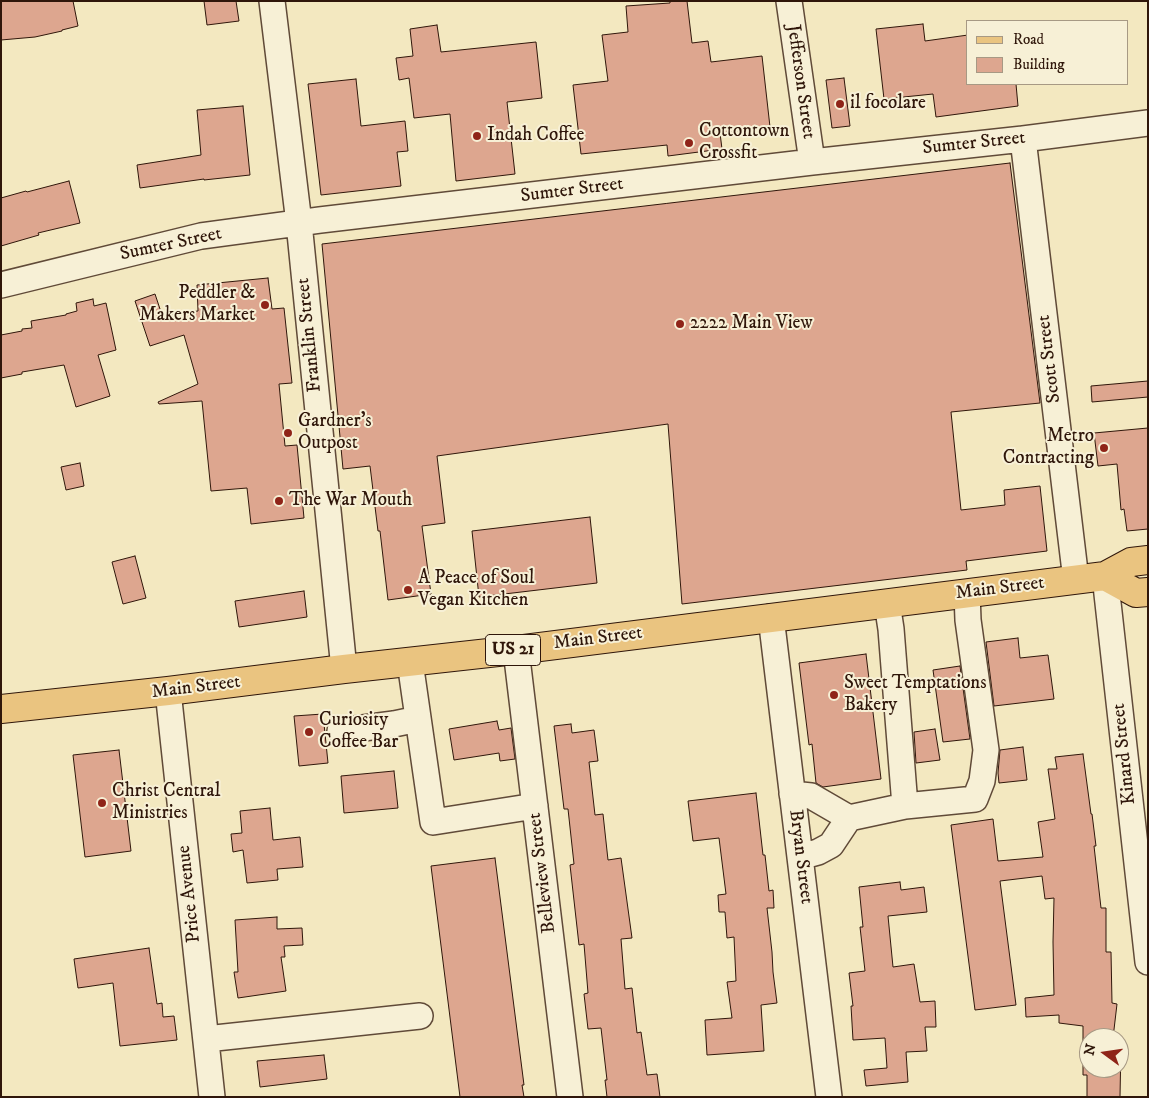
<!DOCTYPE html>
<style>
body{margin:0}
#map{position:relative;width:1149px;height:1098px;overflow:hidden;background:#f3e8c0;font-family:"IM FELL DW Pica",serif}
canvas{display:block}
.frame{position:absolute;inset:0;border:2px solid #2f160a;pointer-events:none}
.legend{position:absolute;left:966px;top:20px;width:162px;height:65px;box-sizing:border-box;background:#f7f0d6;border:1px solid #a79984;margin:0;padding:6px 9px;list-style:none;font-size:15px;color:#2f160a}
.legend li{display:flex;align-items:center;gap:10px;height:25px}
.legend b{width:25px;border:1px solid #a79984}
.north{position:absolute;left:1079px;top:1028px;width:50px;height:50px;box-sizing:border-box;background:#f7f0d6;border:1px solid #a79984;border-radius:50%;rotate:284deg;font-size:14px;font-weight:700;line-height:20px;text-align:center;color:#2f160a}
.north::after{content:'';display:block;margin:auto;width:18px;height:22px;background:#8f2418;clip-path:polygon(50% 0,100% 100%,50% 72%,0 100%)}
</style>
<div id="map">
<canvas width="1149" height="1098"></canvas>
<div class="frame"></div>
<ul class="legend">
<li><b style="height:6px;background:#eac480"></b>Road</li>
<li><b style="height:14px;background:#dda68f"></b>Building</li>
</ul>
<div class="north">N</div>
</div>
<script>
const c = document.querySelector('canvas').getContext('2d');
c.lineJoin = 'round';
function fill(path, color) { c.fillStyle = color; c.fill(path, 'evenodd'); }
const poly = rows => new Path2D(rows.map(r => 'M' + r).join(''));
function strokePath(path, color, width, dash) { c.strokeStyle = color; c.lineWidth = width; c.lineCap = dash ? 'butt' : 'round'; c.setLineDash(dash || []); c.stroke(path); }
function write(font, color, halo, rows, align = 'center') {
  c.font = font + ' "IM FELL DW Pica",serif'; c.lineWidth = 4; c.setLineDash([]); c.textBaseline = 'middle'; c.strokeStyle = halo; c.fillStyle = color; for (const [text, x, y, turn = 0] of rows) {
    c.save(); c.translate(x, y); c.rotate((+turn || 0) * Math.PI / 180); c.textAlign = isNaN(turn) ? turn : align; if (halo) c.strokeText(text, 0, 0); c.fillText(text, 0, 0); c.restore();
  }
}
const building = poly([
 [1,1,73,1,78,26,62,30,62,31,35,37,1,40,1,1],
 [204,1,236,1,239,21,207,25,204,1],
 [670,1,687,1,692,43,708,41,711,62,762,56,770,127,720,133,722,149,668,156,667,145,581,154,573,85,608,81,602,35,628,32,626,6,670,3,670,1],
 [923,24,925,41,968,35,968,84,1016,84,1018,106,936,117,933,94,884,99,876,29,923,24],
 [437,25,441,52,536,42,542,98,507,102,515,174,456,181,450,114,414,118,409,78,399,80,396,58,413,56,410,29,437,25],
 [844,78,850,126,832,128,826,80,844,78],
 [356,79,361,126,405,121,408,151,397,152,401,186,321,195,308,84,356,79],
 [243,106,250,175,204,180,204,179,140,188,137,165,201,155,197,110,243,106],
 [1010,163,1040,403,951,412,961,510,1005,505,1004,490,1040,486,1047,551,966,561,967,570,682,604,668,424,437,456,445,523,422,526,431,594,388,600,380,531,378,531,370,466,343,469,322,244,1010,163],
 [69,181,80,223,38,233,39,235,1,246,1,198,26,191,27,192,69,181],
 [268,278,272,309,284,308,292,383,279,384,285,446,297,445,304,518,251,524,247,488,211,491,202,401,159,404,158,402,198,384,184,335,150,346,135,301,155,294,162,315,198,311,197,285,268,278],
 [93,299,94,306,106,303,116,350,98,355,110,396,76,407,64,365,22,372,22,374,1,378,1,335,22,331,22,329,32,328,31,321,66,315,66,314,77,311,76,303,93,299],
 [1148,381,1148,397,1092,402,1091,386,1148,381],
 [1148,428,1148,529,1127,531,1124,509,1121,510,1117,464,1098,466,1094,433,1148,428],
 [80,463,84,486,66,490,61,467,80,463],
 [590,517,597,583,479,597,472,531,590,517],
 [135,556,146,598,123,604,112,562,135,556],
 [304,591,307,617,239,627,235,601,304,591],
 [1018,638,1020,658,1048,655,1054,699,994,706,986,642,1018,638],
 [866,654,881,779,823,787,816,783,812,744,809,745,799,663,866,654],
 [960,666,970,739,943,742,933,670,960,666],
 [323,714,328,763,299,766,294,716,323,714],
 [497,721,499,730,511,728,515,759,500,761,499,753,454,760,449,729,497,721],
 [571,724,572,733,594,730,598,761,589,762,595,815,603,814,608,860,621,858,632,938,621,939,625,989,632,988,637,1033,641,1032,647,1075,657,1074,660,1097,607,1097,605,1080,607,1080,601,1028,588,1029,584,994,588,993,584,944,579,945,570,865,574,864,568,809,564,809,554,726,571,724],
 [935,729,940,760,916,763,914,732,935,729],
 [1023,747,1027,780,999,783,998,773,1000,750,1023,747],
 [119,750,131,851,85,857,73,755,119,750],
 [1083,754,1091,814,1092,814,1096,846,1094,846,1101,908,1106,908,1106,952,1111,952,1112,1003,1117,1004,1113,1038,1089,1038,1089,1068,1119,1068,1119,1043,1121,1043,1120,1097,1087,1097,1087,1075,1083,1075,1083,1026,1059,1023,1059,1015,1026,1017,1025,998,1054,995,1053,942,1054,898,1045,899,1042,876,1000,881,1016,1005,975,1010,951,825,993,819,998,861,1043,857,1038,822,1055,819,1048,769,1057,769,1055,757,1083,754],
 [394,771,398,808,344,813,341,776,394,771],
 [756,793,763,855,765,855,769,891,773,890,774,908,767,908,772,952,773,972,777,1003,761,1005,764,1051,707,1055,705,1020,732,1018,727,982,736,981,734,937,727,938,725,912,719,912,718,895,726,894,719,838,693,841,688,801,756,793],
 [270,808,273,840,300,837,303,867,277,869,278,880,247,883,243,850,233,852,231,834,242,833,240,811,270,808],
 [495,858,524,1085,522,1085,524,1097,460,1097,431,866,495,858],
 [900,882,901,890,924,887,927,912,888,916,893,967,914,964,920,1002,935,1001,936,1027,925,1027,927,1051,906,1052,908,1082,866,1086,864,1070,887,1068,885,1038,853,1040,851,1006,853,1006,849,973,865,971,860,927,863,927,859,887,900,882],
 [277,917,277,929,302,928,303,945,284,946,285,957,281,957,286,991,238,998,234,972,238,972,235,920,277,917],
 [149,948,157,1004,162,1003,163,1017,174,1016,177,1040,120,1046,113,983,78,988,74,959,149,948],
 [324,1055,327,1079,260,1087,257,1061,324,1055]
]);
const minor = poly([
 [272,1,299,223,344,669],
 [789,1,812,162],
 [1023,139,1076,580],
 [1,285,201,236,320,220,812,162,1023,139,1148,123],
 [1105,576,1148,962],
 [887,603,891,629,905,806],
 [771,617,829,1097],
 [516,650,570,1097],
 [410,662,433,822,535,806],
 [168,691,212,1097],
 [340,731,394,724,418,719],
 [792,794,811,796,849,818,905,806,975,799,982,781,986,750,968,620,967,593],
 [800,857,818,852,831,845,849,818],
 [206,1039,420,1016]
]);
const major = poly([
 [1105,576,1136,593,1148,592],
 [1,709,168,691,344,669,516,650,1105,576,1131,562,1148,560]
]);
const markers = [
 [840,104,5,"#8f2418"],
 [477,136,5,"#8f2418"],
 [689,143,5,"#8f2418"],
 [265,305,5,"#8f2418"],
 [680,324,5,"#8f2418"],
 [288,433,5,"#8f2418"],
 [1104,448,5,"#8f2418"],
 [279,501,5,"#8f2418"],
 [408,590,5,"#8f2418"],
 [834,695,5,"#8f2418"],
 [309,732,5,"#8f2418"],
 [102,803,5,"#8f2418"]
];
const shields = [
 [513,650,55]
];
const shieldNames = [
 ["US 21",513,650]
];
const streetNames = [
 ["Jefferson Street",800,82,82],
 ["Sumter Street",974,144,-6],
 ["Sumter Street",572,191,-7],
 ["Sumter Street",171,245,-12],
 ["Franklin Street",310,335,-96],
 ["Scott Street",1050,359,-97],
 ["Main Street",1000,589,-7],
 ["Main Street",598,639,-7],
 ["Main Street",196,688,-7],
 ["Kinard Street",1125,754,-96],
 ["Bryan Street",800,857,83],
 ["Belleview Street",543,873,-97],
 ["Price Avenue",190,894,-96]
];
const poiNames = [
 ["il focolare",850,104],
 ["Cottontown",699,132],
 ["Crossfit",699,154],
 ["Indah Coffee",487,136],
 ["Peddler &",255,294,"right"],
 ["Makers Market",255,316,"right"],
 ["2222 Main View",690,324],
 ["Gardner's",298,422],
 ["Outpost",298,444],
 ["Metro",1094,437,"right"],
 ["Contracting",1094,459,"right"],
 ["The War Mouth",289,501],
 ["A Peace of Soul",418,579],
 ["Vegan Kitchen",418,601],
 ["Sweet Temptations",844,684],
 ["Bakery",844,706],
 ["Curiosity",319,721],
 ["Coffee Bar",319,743],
 ["Christ Central",112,792],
 ["Ministries",112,814]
];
fill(building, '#dda68f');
strokePath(building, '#2f160a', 1);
strokePath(minor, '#604a38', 28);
strokePath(major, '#2f160a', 30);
strokePath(minor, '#f7f0d6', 25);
strokePath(major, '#eac480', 28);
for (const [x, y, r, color] of markers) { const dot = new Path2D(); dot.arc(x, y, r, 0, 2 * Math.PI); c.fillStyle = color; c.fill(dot); strokePath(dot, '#f7f0d6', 2); }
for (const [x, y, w] of shields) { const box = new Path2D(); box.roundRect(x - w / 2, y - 15.5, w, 31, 4); c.fillStyle = '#f7f0d6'; c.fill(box); strokePath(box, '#2f160a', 1); }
write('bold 18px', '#2f160a', null, shieldNames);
write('19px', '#2f160a', '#f7f0d6', streetNames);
write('19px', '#2f160a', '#f7f0d6', poiNames, 'left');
</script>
